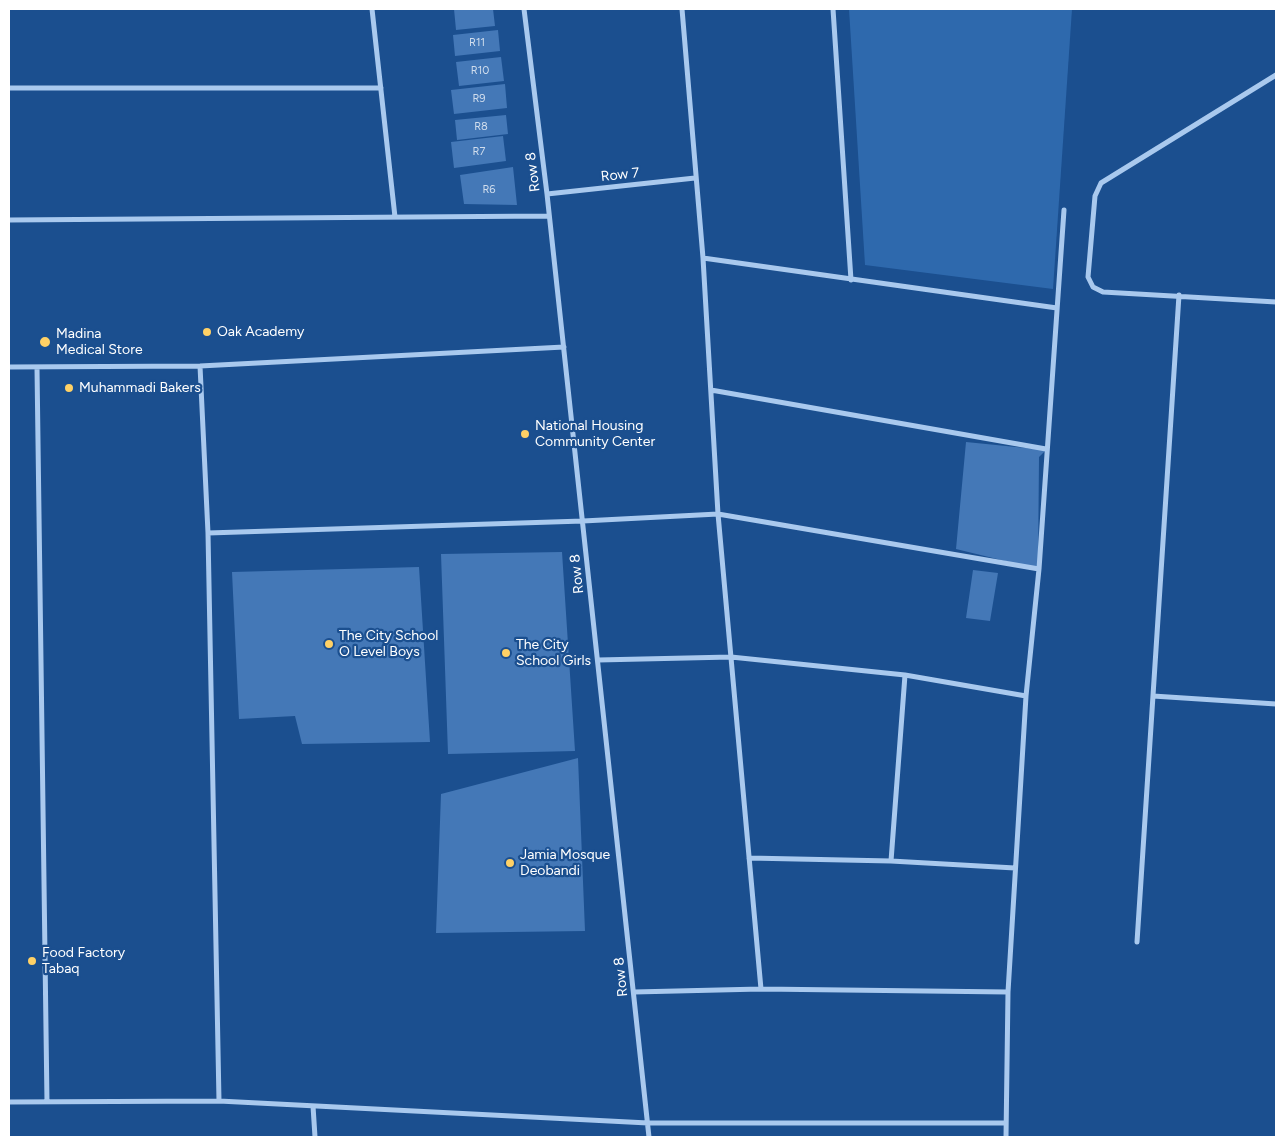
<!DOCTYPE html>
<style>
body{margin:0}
#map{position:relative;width:1285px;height:1146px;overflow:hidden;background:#1b4f8f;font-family:Figtree,sans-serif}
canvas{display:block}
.frame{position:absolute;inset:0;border:10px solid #fff;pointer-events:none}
</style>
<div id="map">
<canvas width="1285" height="1146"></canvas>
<div class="frame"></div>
</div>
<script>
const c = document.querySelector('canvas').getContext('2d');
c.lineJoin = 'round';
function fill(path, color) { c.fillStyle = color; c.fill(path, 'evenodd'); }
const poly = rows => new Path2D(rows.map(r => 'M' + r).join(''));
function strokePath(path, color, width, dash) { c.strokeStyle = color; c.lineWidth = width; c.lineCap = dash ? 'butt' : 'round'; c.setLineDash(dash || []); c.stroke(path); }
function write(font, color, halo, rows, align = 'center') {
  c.font = font + ' Figtree,sans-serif'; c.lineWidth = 4.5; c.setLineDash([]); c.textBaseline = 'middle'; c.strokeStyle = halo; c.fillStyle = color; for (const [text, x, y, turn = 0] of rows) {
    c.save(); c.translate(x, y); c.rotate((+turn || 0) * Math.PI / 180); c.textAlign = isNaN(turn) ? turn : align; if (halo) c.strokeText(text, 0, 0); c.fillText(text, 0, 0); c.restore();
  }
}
const green = poly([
 [849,9,1072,9,1053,289,865,265]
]);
const building = poly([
 [454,9,493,9,495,26,456,30],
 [498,30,500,51,455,56,453,35],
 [501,57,504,81,459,86,456,62],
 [505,84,507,108,454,114,451,90],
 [506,115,508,134,457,140,455,120],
 [503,136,506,161,454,168,451,142],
 [513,167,517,205,464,204,460,175],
 [966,442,1046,450,1039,457,1038,569,956,549],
 [562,552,575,751,448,754,441,554],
 [419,567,430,742,302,744,295,716,239,719,232,572],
 [973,570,998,573,990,621,966,618],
 [578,758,585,931,436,933,441,794]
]);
const street = poly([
 [372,9,395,217],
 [524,9,547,194,649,1137],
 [682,9,703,258,718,514,761,989],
 [833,9,851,280],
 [1276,75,1101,183,1095,196,1088,277,1093,287,1103,292,1276,302],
 [9,88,381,88],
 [547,194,695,178],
 [9,220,548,216],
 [703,258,1057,308],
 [200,366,208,533,219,1101],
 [9,367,200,366,564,347],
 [37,368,47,1102],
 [711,390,1046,449],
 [208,533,583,521,718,514,1039,569],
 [598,660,731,657,905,675,1026,696],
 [1153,696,1276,704],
 [749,858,891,861,1015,868],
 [891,861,905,675],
 [1137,942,1179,295],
 [634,992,761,989,1008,992],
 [9,1102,219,1101,648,1123,1006,1123],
 [313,1106,315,1137],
 [1006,1137,1008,992,1026,696,1039,569,1064,210]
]);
const markers = [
 [207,332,5,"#ffd166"],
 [45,342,6,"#ffd166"],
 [69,388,5,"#ffd166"],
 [525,434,5,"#ffd166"],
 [329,644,5,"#ffd166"],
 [506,653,5,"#ffd166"],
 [510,863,5,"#ffd166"],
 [32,961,5,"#ffd166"]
];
const numberNames = [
 ["R11",477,43],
 ["R10",480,71],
 ["R9",479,99],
 ["R8",481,127],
 ["R7",479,152],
 ["R6",489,190]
];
const streetNames = [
 ["Row 8",533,172,-97],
 ["Row 7",620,175,-6],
 ["Row 8",577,574,-96],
 ["Row 8",621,977,-96]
];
const poiNames = [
 ["Oak Academy",217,332],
 ["Madina",56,334],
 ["Medical Store",56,350],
 ["Muhammadi Bakers",79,388],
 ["National Housing",535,426],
 ["Community Center",535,442],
 ["The City School",339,636],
 ["O Level Boys",339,652],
 ["The City",516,645],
 ["School Girls",516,661],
 ["Jamia Mosque",520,855],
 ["Deobandi",520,871],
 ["Food Factory",42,953],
 ["Tabaq",42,969]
];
fill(green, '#2e69ad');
fill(building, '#4478b7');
strokePath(street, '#a9c9ee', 5);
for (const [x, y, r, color] of markers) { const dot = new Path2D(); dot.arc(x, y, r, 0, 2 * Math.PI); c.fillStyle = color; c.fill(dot); strokePath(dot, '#1b4f8f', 2); }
write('11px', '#d0dded', null, numberNames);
write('14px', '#fff', '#1b4f8f', streetNames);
write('14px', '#fff', '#1b4f8f', poiNames, 'left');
</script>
